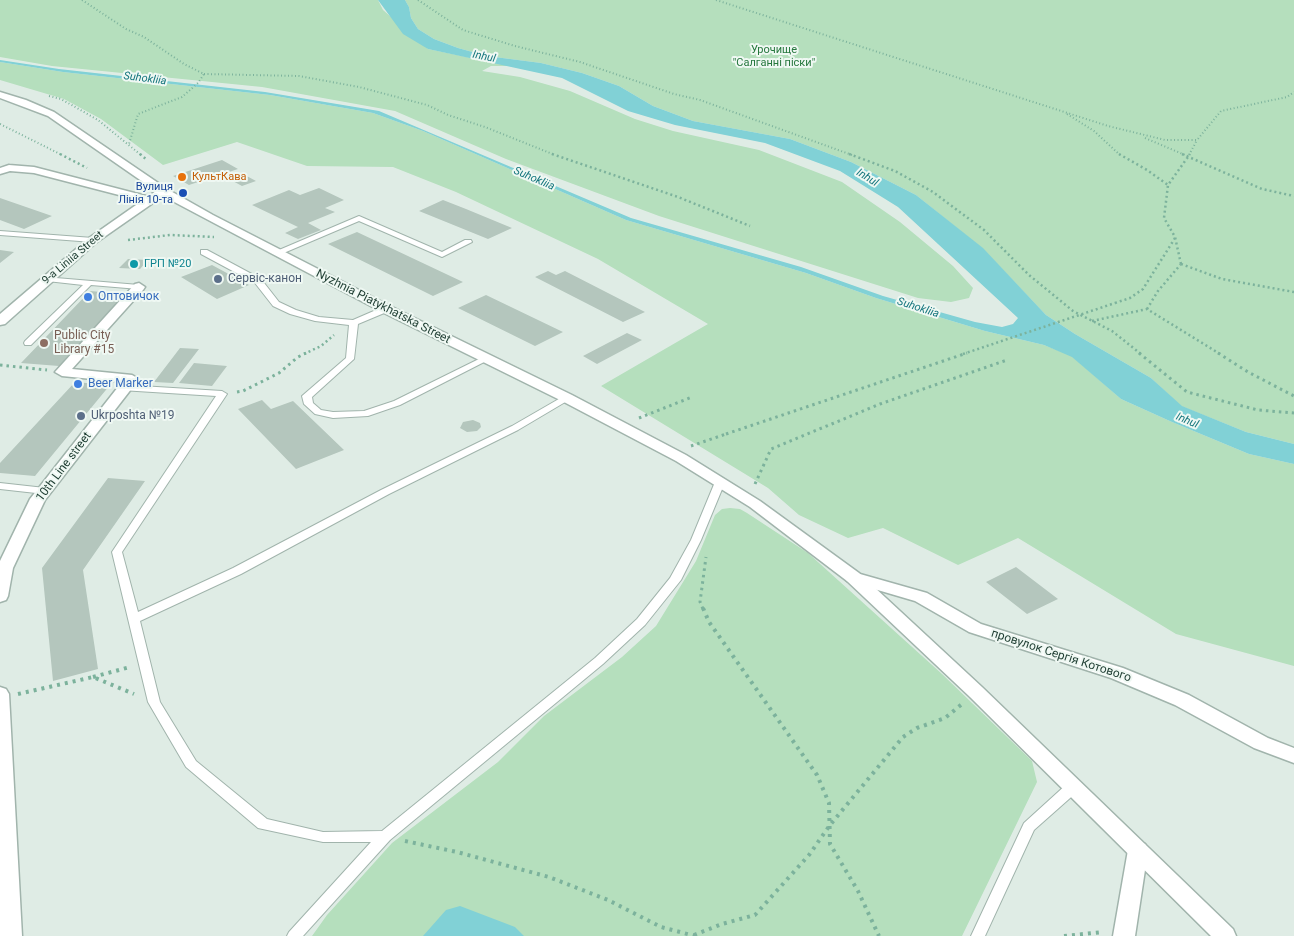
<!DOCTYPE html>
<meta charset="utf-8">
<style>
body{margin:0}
canvas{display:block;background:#dfece5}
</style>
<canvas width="1294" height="936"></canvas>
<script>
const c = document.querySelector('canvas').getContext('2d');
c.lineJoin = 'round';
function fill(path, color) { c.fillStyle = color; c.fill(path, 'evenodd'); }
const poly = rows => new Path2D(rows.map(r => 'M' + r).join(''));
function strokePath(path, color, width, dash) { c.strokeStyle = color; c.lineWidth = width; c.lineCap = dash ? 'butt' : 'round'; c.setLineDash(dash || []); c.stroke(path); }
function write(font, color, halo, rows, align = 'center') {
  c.font = font + ' Roboto,sans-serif'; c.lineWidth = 4; c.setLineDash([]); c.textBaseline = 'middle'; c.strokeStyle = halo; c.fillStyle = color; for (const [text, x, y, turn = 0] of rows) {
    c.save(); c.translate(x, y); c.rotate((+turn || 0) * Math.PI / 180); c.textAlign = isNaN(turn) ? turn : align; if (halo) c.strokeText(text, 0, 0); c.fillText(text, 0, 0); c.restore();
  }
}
const green = poly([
 [0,0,378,0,383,10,428,49,510,66,491,66,482,71,520,77,570,91,635,119,673,131,759,150,842,182,900,222,953,266,973,288,969,298,951,302,918,298,659,216,506,159,395,111,262,87,52,66,0,57],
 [405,0,1294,0,1294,444,1246,432,1181,406,1151,378,1075,334,1046,315,983,249,916,195,851,162,790,139,693,121,653,106,619,86,582,73,541,63,487,56,458,48,434,39,418,29,411,18,409,7],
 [0,62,63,72,270,95,373,113,423,131,626,220,806,273,876,298,985,331,1044,345,1072,356,1121,399,1172,422,1249,454,1294,464,1294,666,1176,634,1018,538,958,565,883,528,848,538,799,515,768,488,601,386,708,324,598,259,456,192,393,167,307,166,237,142,163,165,101,119,64,99,0,80],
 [730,508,740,509,747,513,808,553,942,674,1032,761,1037,782,962,936,312,936,327,915,392,843,498,762,544,716,622,657,656,626,696,561,715,515,722,509]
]);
const water = poly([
 [378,0,405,0,409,7,411,18,418,29,434,39,458,48,487,56,541,63,582,73,619,86,653,106,693,121,790,139,851,162,916,195,983,248,1046,315,1075,334,1151,378,1182,406,1246,432,1294,444,1294,464,1249,454,1172,422,1121,399,1072,357,1044,345,985,331,876,298,806,273,626,220,423,131,373,113,270,95,63,72,0,62,0,60,59,69,265,92,379,111,631,218,801,267,883,296,975,322,1002,327,1013,324,1018,318,898,207,840,171,765,143,675,125,628,111,562,78,428,49,403,34],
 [460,906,515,927,524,936,423,936,446,910]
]);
const building = poly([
 [222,160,238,169,189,185,173,176],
 [243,174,256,181,242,186,229,179],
 [319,188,344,200,325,208,335,212,308,223,321,230,298,239,285,233,298,227,252,205,289,190,300,195],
 [0,198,52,216,24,229,0,220],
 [443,200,466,209,512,228,488,239,419,211],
 [357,232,463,282,433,296,328,244],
 [0,250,14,252,0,263],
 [128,259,148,260,140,269,119,268],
 [212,265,249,285,217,299,181,277],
 [548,271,556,275,565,271,645,312,623,322,535,277],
 [90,291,125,294,59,366,21,363],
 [486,295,563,332,535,346,458,308],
 [627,333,642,340,597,364,583,356],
 [180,348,199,349,173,383,154,382],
 [194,363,227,366,212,386,179,383],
 [75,382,110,385,35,476,0,473,0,463],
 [262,400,271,409,293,401,344,450,296,469,238,409],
 [473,420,480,423,481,427,477,431,467,432,460,428,463,422],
 [108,478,145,481,83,570,98,669,53,681,42,568],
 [1016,567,1058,599,1027,614,986,582]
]);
const pathFar3 = poly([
 [82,0,126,29,144,37,184,64,204,74,198,83,182,97,138,114,129,144],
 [418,0,463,30,515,46,580,62,674,94,700,100,852,155],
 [716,0,1108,126,1165,140,1197,140,1221,111,1287,97,1294,92],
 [204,74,299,76,359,87,427,105,448,115,485,127,555,155],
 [49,96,61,99,98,120,141,155],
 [1067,114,1094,131,1120,155],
 [0,124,62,155],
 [1145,138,1185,155],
 [1189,155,1197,140]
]);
const pathFar2 = poly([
 [60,154,87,168],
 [140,154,147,160],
 [552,154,678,197,750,226],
 [849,154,895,171,933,192,984,230,1029,275,1073,311,1112,331,1141,354],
 [1119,154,1147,170,1168,185],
 [1182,154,1262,189,1294,196],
 [128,240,170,235,214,237],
 [1181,264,1175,237,1164,218,1168,185,1190,154],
 [1181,264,1222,279,1294,292],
 [1115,303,1130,298,1143,289,1175,238],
 [1147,309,1158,291,1181,264],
 [1092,321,1147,309,1220,354],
 [304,354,321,346,334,335]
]);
const pathFar1 = poly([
 [1139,353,1187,392,1258,410,1294,413],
 [1218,353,1248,372,1294,396],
 [0,365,47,370],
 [237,392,243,391,279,373,298,357,306,353],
 [639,418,692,397],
 [691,446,726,434],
 [755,484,771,449,880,404,1007,360],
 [703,609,700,602,706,557]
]);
const path = poly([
 [703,608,709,622,817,775,829,803,830,844,858,891,879,936],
 [93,677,130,667],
 [18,694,93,677,134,694],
 [405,841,457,852,549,877,608,900,661,927,695,936],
 [694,935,722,924,755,915,809,855,830,825,903,737,917,728,945,718,962,704],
 [1064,936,1103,932]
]);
const service = poly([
 [359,216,442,252,465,240,471,240,472,242,442,257,359,221,279,255,276,255,272,253,359,216],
 [0,231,93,238,97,240,93,242,0,235,0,231],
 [201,250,207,250,261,279,279,302,296,310,319,317,353,320,383,307,389,307,389,311,358,324,354,359,312,397,313,403,321,410,333,412,364,411,394,401,483,357,489,357,490,359,400,405,368,416,333,418,315,414,304,404,302,396,346,358,349,325,315,321,290,314,273,306,255,283,201,254,201,250],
 [44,277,139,285,143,287,139,289,91,285,31,345,25,345,24,343,25,341,83,285,47,281,43,279,44,277],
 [124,385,222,391,227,394,122,552,138,612,233,568,381,490,512,426,564,396,567,395,572,398,518,430,389,494,241,574,140,621,160,702,196,761,267,819,323,832,382,831,595,658,637,619,670,578,691,540,715,482,720,479,725,482,701,540,681,580,645,625,603,664,390,840,303,936,287,936,289,932,371,842,323,842,258,828,186,767,148,702,112,552,216,396,121,390,119,388,124,385],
 [0,483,45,488,50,491,45,494,0,489,0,483],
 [1073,782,1078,783,1080,787,1078,791,1034,830,985,936,971,936,1024,823,1068,783,1073,782]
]);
const minor = poly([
 [9,165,34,167,154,198,156,200,150,203,34,173,10,171,0,174,0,168,9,165],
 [139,283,145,287,143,290,72,369,132,375,139,379,45,500,13,568,8,596,6,600,0,602,0,561,30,499,122,382,62,376,55,372,135,284,139,283],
 [853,572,927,593,981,624,1123,668,1189,695,1268,738,1294,748,1294,763,1254,748,1175,705,1111,678,969,632,915,601,847,581,845,577,847,573,853,572],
 [0,687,6,689,9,694,22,936,0,936,0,687],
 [1138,842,1145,844,1148,850,1135,936,1113,936,1128,850,1131,844,1138,842]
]);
const tertiary = poly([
 [0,92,26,100,54,112,167,189,213,215,390,306,572,395,686,455,760,501,859,573,982,687,1233,929,1236,936,1211,936,970,697,847,581,750,507,676,461,562,401,382,312,163,196,97,242,5,324,0,325,0,314,89,238,156,191,48,116,0,98,0,92]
]);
const pathBridgeFar1 = poly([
 [963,354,1115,303]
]);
const pathBridge = poly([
 [726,434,967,353]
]);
const markers = [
 [182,177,5,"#e8710a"],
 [183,193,5,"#1a4fb4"],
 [134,264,5,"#0f9aa8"],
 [218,279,5,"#5c6f8a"],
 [88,297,5,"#3f7fe0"],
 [44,343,5,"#8d6e63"],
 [78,384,5,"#3f7fe0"],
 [81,416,5,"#5c6f8a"]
];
const farParknames = [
 ["Урочище",774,50],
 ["\"Салганні піски\"",774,63]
];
const farWaternames = [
 ["Inhul",484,57,11],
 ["Suhokliia",145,79,7],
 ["Inhul",867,178,32],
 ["Suhokliia",534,179,23],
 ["Suhokliia",918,308,18],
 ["Inhul",1187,421,23]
];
const farFoodnames = [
 ["КультКава",192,177]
];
const farTransitnames = [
 ["Вулиця",173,187],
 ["Лінія 10-та",173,200]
];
const farStreetnames = [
 ["9-a Liniia Street",73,258,-40]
];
const farCulturenames = [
 ["ГРП №20",144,264]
];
const serviceNames = [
 ["Сервіс-канон",228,279],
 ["Ukrposhta №19",91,416]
];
const shopNames = [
 ["Оптовичок",98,297],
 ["Beer Marker",88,384]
];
const streetNames = [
 ["Nyzhnia Piatykhatska Street",383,307,27],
 ["10th Line street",64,467,-53],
 ["провулок Сергія Котового",1061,656,18]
];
const educationNames = [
 ["Public City",54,336],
 ["Library #15",54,350]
];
fill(green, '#b5dfbd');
fill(water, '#81d1d6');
fill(building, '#b4c6bd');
strokePath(service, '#a1b4ac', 2);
strokePath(minor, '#a1b4ac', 3);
strokePath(tertiary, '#a1b4ac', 3);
strokePath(pathFar3, '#7cb29c', 2, [1, 2.5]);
strokePath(pathFar2, '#7cb29c', 2.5, [2, 3]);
strokePath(pathFar1, '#7cb29c', 3, [2.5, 4]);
strokePath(path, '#7cb29c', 4, [3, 5]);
fill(service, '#fff');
fill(minor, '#fff');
fill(tertiary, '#fff');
strokePath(pathBridgeFar1, '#7cb29c', 2.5, [2, 3]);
strokePath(pathBridge, '#7cb29c', 3, [2.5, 4]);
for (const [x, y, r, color] of markers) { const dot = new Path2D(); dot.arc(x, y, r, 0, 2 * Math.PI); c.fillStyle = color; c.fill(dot); strokePath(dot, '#eff8f3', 2); }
write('11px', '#25773d', '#eff8f3', farParknames);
write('italic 11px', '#14757d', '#eff8f3', farWaternames);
write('11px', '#c56008', '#eff8f3', farFoodnames, 'left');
write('11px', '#164399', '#eff8f3', farTransitnames, 'right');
write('11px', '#1e3d32', '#eff8f3', farStreetnames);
write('11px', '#0d838f', '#eff8f3', farCulturenames, 'left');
write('12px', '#4e5e75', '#eff8f3', serviceNames, 'left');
write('12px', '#366cbe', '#eff8f3', shopNames, 'left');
write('12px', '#1e3d32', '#eff8f3', streetNames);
write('12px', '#785e54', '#eff8f3', educationNames, 'left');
</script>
